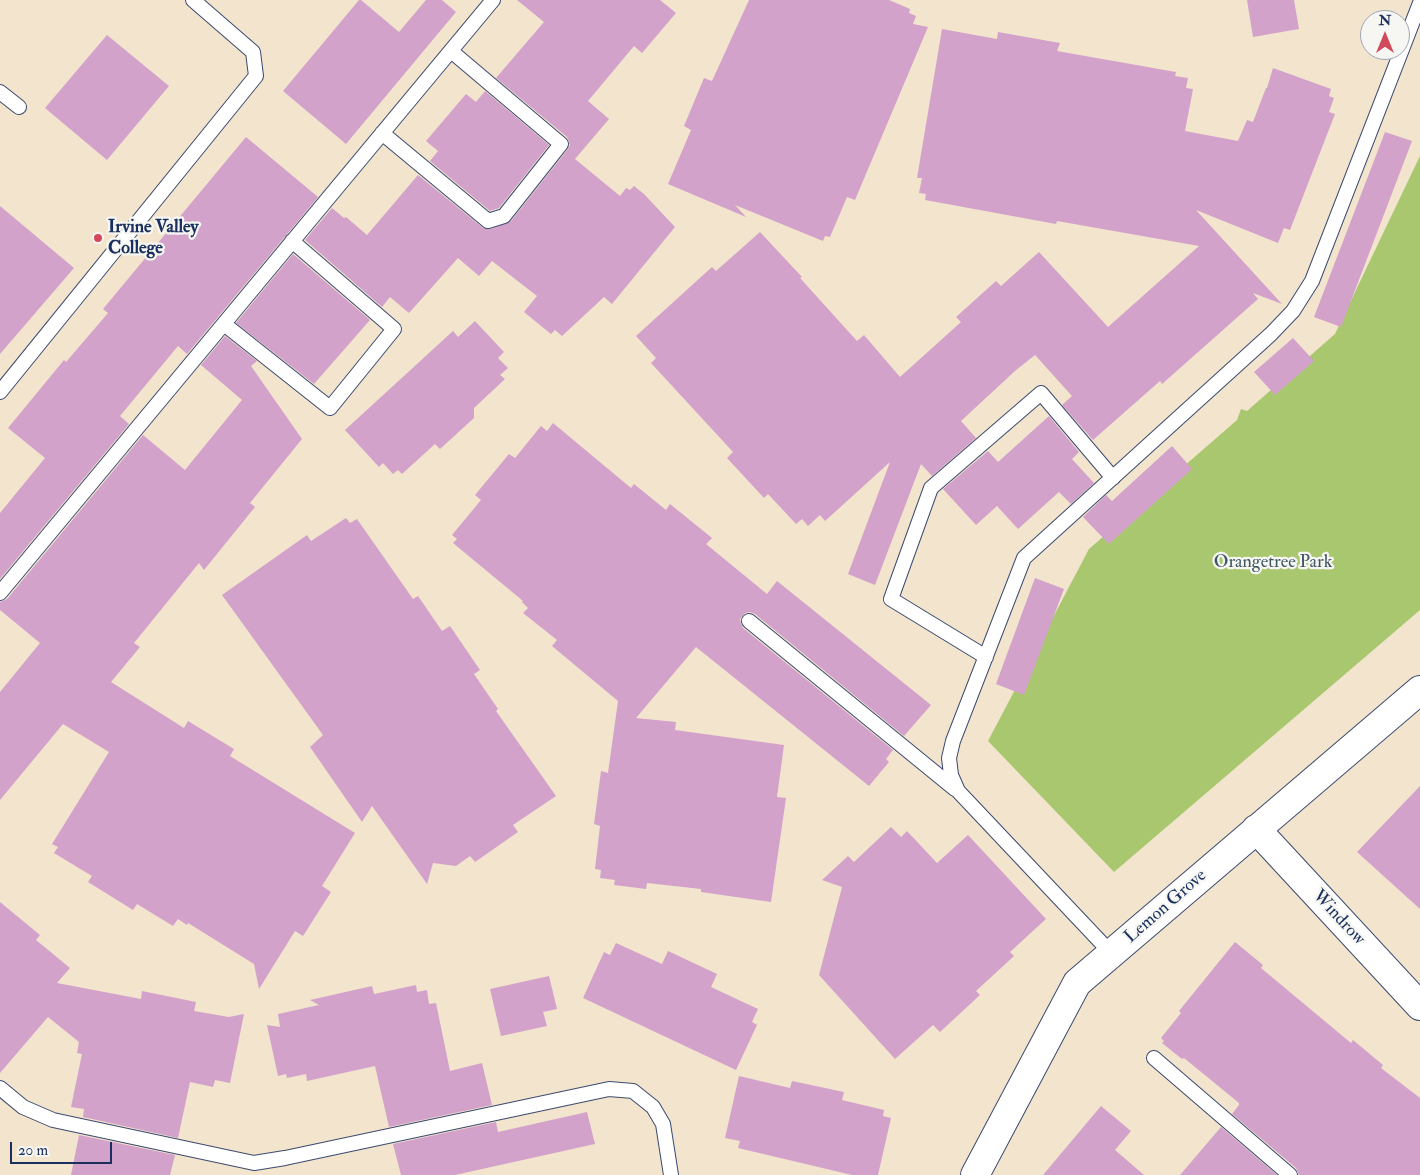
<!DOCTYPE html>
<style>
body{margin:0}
#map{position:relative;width:1420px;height:1175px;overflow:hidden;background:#f2e4cd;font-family:"IM FELL Double Pica",serif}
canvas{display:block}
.north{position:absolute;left:1360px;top:10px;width:50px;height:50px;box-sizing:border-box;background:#f6f6f2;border:1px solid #9ea6b7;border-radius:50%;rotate:0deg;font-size:14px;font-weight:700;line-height:20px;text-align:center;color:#1b2f5e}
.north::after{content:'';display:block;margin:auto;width:18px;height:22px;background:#d1495b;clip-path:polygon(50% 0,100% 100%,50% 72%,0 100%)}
.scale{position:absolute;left:10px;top:1142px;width:102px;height:22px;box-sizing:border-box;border:2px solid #1b2f5e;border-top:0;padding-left:6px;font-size:15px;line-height:18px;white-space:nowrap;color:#1b2f5e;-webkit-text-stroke:4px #f6f6f2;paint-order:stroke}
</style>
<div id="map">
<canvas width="1420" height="1175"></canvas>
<div class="north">N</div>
<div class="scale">20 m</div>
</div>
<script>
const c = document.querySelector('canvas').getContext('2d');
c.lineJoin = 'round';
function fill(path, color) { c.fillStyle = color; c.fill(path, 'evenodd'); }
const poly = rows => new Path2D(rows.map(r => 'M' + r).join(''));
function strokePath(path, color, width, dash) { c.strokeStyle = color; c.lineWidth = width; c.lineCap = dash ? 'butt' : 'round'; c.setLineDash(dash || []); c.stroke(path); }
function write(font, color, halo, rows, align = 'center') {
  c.font = font + ' "IM FELL Double Pica",serif'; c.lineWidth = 4.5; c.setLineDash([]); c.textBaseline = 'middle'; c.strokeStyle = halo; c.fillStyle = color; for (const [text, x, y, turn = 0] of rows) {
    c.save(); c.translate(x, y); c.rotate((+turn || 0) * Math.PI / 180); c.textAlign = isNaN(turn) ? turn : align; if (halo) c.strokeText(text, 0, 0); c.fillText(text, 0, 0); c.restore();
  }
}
const green = poly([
 [1420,156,1420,610,1114,872,988,741,1089,549,1237,420,1241,409,1247,411,1335,334]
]);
const building = poly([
 [359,0,361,0,399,32,426,0,442,0,456,12,346,144,283,91],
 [517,0,660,0,676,13,642,53,634,46,588,101,609,119,575,159,620,196,626,188,630,190,634,186,644,194,675,227,612,304,604,297,562,336,555,330,551,334,524,312,537,296,492,261,479,276,458,258,409,313,390,297,382,307,305,240,332,208,344,218,346,217,367,235,418,175,483,228,491,229,511,221,568,149,570,145,567,137,496,78,544,22],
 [749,0,889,0,910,9,909,13,916,16,913,24,928,27,855,200,847,197,830,237,825,236,823,241,735,205,746,217,668,184,691,130,684,126,704,78,712,81],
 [1247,0,1294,0,1299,29,1253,37],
 [942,29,997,39,998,32,1060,43,1057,51,1176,72,1175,76,1188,78,1186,88,1193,89,1185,131,1238,141,1247,120,1253,122,1266,88,1267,88,1273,68,1331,89,1329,96,1334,98,1329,112,1335,114,1290,230,1284,228,1278,243,1196,210,1282,304,1253,293,1258,299,1162,384,1160,381,1093,440,1062,405,1072,396,1035,355,1015,371,961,421,976,438,932,476,921,464,875,585,848,574,890,462,825,521,820,515,808,526,802,519,796,524,768,494,764,498,727,458,733,452,651,363,656,358,636,336,712,267,716,271,760,232,802,277,800,278,857,341,864,335,900,377,961,322,956,317,996,281,1001,286,1039,252,1108,327,1199,246,1057,221,1056,224,925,200,926,194,919,193,922,178,917,178],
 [107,35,169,86,107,160,45,108],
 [485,91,549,145,499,208,490,211,430,161,438,151,426,141,466,94,476,102],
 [1385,132,1412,141,1341,327,1314,317],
 [246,137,318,197,187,354,178,346,120,416,129,424,0,579,0,513,45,458,8,428,64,360,66,362,108,313,103,309],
 [0,206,74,268,0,354],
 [293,254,370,320,314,384,236,323],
 [475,321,504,352,498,358,508,368,500,375,505,379,474,408,474,418,440,449,435,444,402,474,398,470,393,474,383,463,379,467,345,430,453,331,458,337],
 [225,336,257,361,251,366,302,439,250,503,255,507,204,570,199,563,134,643,140,647,111,682,184,728,188,721,234,749,230,756,355,833,322,886,331,892,303,936,295,931,259,989,254,964,188,923,187,925,178,919,173,926,137,904,133,910,88,882,92,876,54,853,58,847,52,844,109,752,63,724,0,800,0,692,40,643,0,610,0,602,7,599,143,435,185,470,242,400,201,365],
 [1293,338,1314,361,1275,395,1254,372],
 [1049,416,1079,452,1072,459,1094,483,1071,504,1059,492,1018,529,997,506,976,525,943,489,988,451,998,462],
 [553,423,631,488,634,484,666,510,670,504,712,538,706,544,767,594,777,581,931,705,904,736,755,614,750,612,745,613,740,619,741,624,743,628,893,750,886,759,889,762,869,786,696,647,636,718,676,722,675,730,784,745,777,797,786,798,771,902,701,892,701,889,647,883,646,889,614,885,615,880,600,878,601,870,595,869,600,826,594,824,601,771,608,773,618,701,552,646,557,640,523,613,528,608,522,602,523,601,453,543,457,539,452,535,481,500,475,495,509,454,515,458,541,426,547,431],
 [1172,446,1192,469,1109,544,1083,517,1106,495,1112,501],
 [346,518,350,523,357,519,413,599,418,596,442,631,450,626,480,670,474,674,498,709,496,711,556,796,513,825,518,832,475,862,470,856,456,866,433,863,427,884,372,806,362,822,310,747,323,735,222,595,307,535,311,541],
 [1035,578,1064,589,1024,695,996,684],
 [1420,786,1420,909,1357,852],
 [891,827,901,837,907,831,937,863,968,835,1046,919,1010,952,1014,956,976,991,980,995,940,1032,933,1025,895,1059,819,975,842,887,822,880,848,856,854,862],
 [0,902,40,935,36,940,70,968,57,983,141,999,142,991,196,1002,194,1011,229,1017,244,1014,230,1083,215,1080,213,1087,190,1082,178,1138,83,1117,84,1109,71,1107,82,1054,77,1053,79,1042,48,1017,0,1073],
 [1235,942,1263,965,1261,968,1351,1043,1353,1040,1383,1065,1381,1068,1420,1098,1420,1175,1299,1175,1296,1168,1232,1114,1239,1105,1239,1103,1184,1058,1182,1059,1162,1043,1164,1041,1161,1038,1181,1013,1179,1011],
 [616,943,662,964,668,951,717,974,711,987,758,1009,752,1022,757,1025,736,1070,583,998,604,952,610,955],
 [549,976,557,1009,543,1012,547,1026,501,1036,490,989],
 [416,985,417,992,427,990,429,1004,436,1003,450,1071,482,1063,492,1105,389,1127,375,1066,307,1081,306,1074,287,1078,286,1074,278,1076,267,1025,280,1027,278,1014,319,1005,310,1000,372,986,374,994],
 [739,1076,790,1088,792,1081,844,1092,842,1100,884,1110,883,1116,891,1118,878,1175,852,1175,738,1148,740,1141,725,1138],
 [1101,1106,1131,1131,1115,1150,1144,1175,1043,1175],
 [587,1112,595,1144,455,1175,401,1175,393,1144,496,1122,498,1132],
 [1221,1127,1277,1175,1180,1175],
 [79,1135,175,1155,170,1175,71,1175]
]);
const lane = poly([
 [0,92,19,107],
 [382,133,488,221,504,216,561,144,451,51],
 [224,324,330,408,394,329,292,241],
 [0,392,256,76,253,52,193,0],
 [0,593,493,0],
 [749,621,955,789],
 [986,657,891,599,931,488,1041,393,1113,478],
 [1112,954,958,791,951,775,949,758,953,741,1024,558,1271,334,1293,311,1312,281,1420,3],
 [1154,1058,1290,1175],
 [0,1088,23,1107,53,1120,254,1163,285,1158,609,1089,633,1091,653,1107,663,1124,671,1175]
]);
const street = poly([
 [1256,829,1420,1006],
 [975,1175,1077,983,1420,690]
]);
const markers = [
 [98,238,5,"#d1495b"]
];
const poiNames = [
 ["Irvine Valley",108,228],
 ["College",108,249]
];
const parkNames = [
 ["Orangetree Park",1273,563]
];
const streetNames = [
 ["Lemon Grove",1166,907,-41],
 ["Windrow",1338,918,47]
];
fill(green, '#a8c76e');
fill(building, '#d3a2cb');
strokePath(lane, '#3b4a6f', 16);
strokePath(street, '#3b4a6f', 30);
strokePath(lane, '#fff', 14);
strokePath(street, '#fff', 28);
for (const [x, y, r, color] of markers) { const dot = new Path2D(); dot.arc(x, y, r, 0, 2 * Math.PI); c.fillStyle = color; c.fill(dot); strokePath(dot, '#f6f6f2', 2); }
write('bold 18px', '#1b2f5e', '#f6f6f2', poiNames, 'left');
write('18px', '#3e5562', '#f6f6f2', parkNames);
write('18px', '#1b2f5e', '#f6f6f2', streetNames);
</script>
